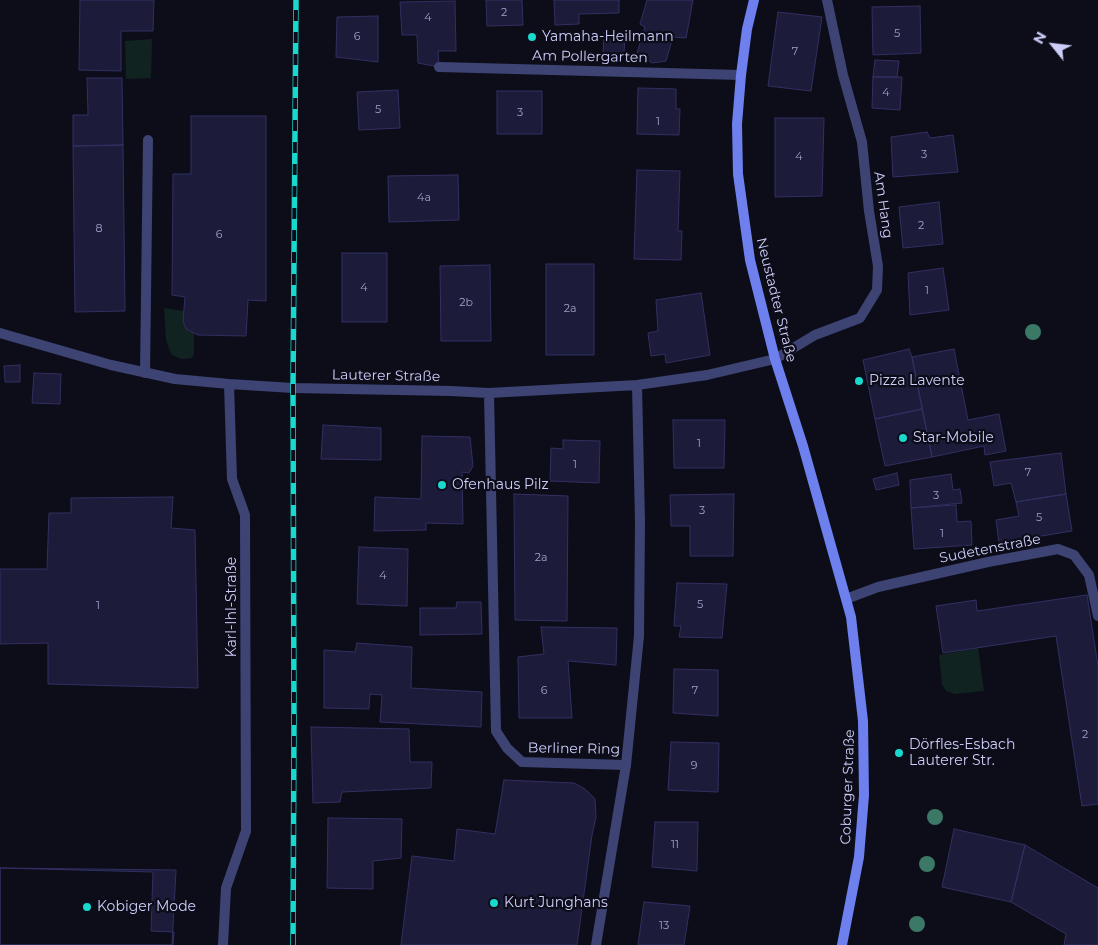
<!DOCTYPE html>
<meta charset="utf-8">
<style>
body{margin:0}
#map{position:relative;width:1098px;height:945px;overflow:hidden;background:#0d0d1a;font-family:Montserrat,sans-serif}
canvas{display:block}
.north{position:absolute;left:1028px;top:20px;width:50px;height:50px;-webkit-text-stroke:4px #0d0d1a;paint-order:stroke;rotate:299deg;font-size:14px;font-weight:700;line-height:20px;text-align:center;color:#cccef9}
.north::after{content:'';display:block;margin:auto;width:18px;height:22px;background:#cccef9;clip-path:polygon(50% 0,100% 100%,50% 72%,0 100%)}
</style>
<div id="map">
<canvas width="1098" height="945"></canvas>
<div class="north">N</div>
</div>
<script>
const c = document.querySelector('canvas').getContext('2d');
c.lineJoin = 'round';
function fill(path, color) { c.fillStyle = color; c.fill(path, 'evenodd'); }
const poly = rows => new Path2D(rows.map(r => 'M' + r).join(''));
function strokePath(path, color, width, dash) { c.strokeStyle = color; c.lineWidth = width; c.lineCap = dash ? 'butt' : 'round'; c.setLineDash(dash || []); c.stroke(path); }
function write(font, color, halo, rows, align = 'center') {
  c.font = font + ' Montserrat,sans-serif'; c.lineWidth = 4.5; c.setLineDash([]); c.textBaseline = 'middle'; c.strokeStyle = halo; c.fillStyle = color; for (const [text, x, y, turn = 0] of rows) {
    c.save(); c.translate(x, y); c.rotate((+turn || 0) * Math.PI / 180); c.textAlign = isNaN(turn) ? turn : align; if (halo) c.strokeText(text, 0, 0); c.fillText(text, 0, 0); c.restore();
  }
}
const green = poly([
 [152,39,151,78,126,79,125,41],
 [164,308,184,311,183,321,186,329,194,333,194,353,192,358,181,359,172,355,169,349,166,339],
 [978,648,984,691,955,694,946,691,942,684,939,655]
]);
const building = poly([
 [80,0,154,0,153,31,121,31,121,71,79,70,80,0],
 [486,0,522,0,523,25,487,26,486,0],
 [554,0,619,0,619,13,579,14,579,24,555,25,554,0],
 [647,0,693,0,686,38,673,37,666,61,652,63,637,53,645,27,640,24,647,0],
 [455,1,456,51,438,51,439,67,418,63,417,35,402,35,400,2,455,1],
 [920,6,921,53,873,55,872,7,920,6],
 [778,12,822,17,811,91,768,86,778,12],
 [378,16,378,62,336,57,337,17,378,16],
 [604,33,625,34,624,54,603,53,604,33],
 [875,60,899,61,897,77,873,77,875,60],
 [873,77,902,77,900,110,872,108,873,77],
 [87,78,122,78,123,145,73,146,73,115,88,115,87,78],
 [638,88,676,89,676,109,680,109,679,135,637,134,638,88],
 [398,90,400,128,359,130,357,92,398,90],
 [497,91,542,91,542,134,497,134,497,91],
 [191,116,266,116,266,301,248,300,246,336,198,335,186,329,183,321,185,297,172,295,173,174,191,174,191,116],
 [775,118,824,118,822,196,775,197,775,118],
 [927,132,930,138,953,135,958,172,893,177,891,137,927,132],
 [123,145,125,311,75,312,73,146,123,145],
 [637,170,680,171,678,231,682,231,681,260,634,259,637,170],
 [458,175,459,220,389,222,388,176,458,175],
 [939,202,943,244,903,248,899,207,939,202],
 [342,253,387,253,387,322,342,322,342,253],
 [546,264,594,264,594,355,546,355,546,264],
 [490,265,491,341,441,341,440,266,490,265],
 [943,268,949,310,910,315,908,273,943,268],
 [701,293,710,355,666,363,665,354,651,356,648,333,658,331,656,300,701,293],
 [909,349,912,357,922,409,875,419,863,360,909,349],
 [954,349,968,420,999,414,1006,451,985,455,984,446,932,457,912,357,954,349],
 [20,365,20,382,5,382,4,366,20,365],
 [34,373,61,374,60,404,32,403,34,373],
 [922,409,932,457,885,466,875,419,922,409],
 [673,420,725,420,724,468,674,468,673,420],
 [323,425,381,428,381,460,321,459,323,425],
 [422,436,470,437,473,466,469,473,462,472,463,524,426,523,426,530,374,531,375,497,421,499,422,436],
 [563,440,600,441,599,483,550,481,551,448,563,449,563,440],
 [1061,453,1066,494,1016,502,1011,483,994,486,990,462,1061,453],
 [897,473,899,485,876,490,873,479,897,473],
 [951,474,953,490,960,489,962,503,911,508,910,480,951,474],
 [514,494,568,496,567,621,515,620,514,494],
 [734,494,733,556,690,556,690,526,671,526,670,495,734,494],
 [1066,494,1072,531,999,543,996,520,1019,516,1016,502,1066,494],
 [173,497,171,528,195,530,198,688,48,684,48,643,0,644,0,569,47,569,49,513,71,513,71,498,173,497],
 [956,505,957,522,971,521,972,545,914,549,911,508,956,505],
 [359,547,408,549,407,606,357,604,359,547],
 [677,583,727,584,722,638,679,637,681,626,674,626,677,583],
 [1087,595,1098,666,1098,804,1082,806,1056,636,943,653,936,606,976,600,977,611,1087,595],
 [457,602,481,602,482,634,420,635,420,608,456,608,457,602],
 [541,627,617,628,616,665,568,661,572,718,519,718,518,657,544,654,541,627],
 [357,643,412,647,411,688,482,692,481,727,380,722,382,695,370,694,369,709,324,708,324,650,355,652,357,643],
 [674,669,718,670,718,716,673,713,674,669],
 [311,727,409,729,410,762,432,762,431,788,342,792,340,802,313,803,311,727],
 [671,742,719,743,718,792,668,790,671,742],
 [504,780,574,783,585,789,595,799,596,817,592,835,577,945,401,945,412,856,454,861,457,829,495,834,504,780],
 [328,818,402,819,401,858,373,861,373,889,327,888,328,818],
 [655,822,698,822,697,871,652,867,655,822],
 [954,829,1025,845,1011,902,942,887,954,829],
 [1025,845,1098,888,1098,945,1064,945,1066,934,1011,902,1025,845],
 [0,868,153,872,151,931,174,932,173,945,0,945,0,868],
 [0,868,176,870,172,945,0,945,0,868],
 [644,902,690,906,684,945,638,945,644,902]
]);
const lane = poly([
 [145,373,148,140],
 [223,945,226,888,246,831],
 [596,945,626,765]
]);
const street = poly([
 [439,67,741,75],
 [0,333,111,365,175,379,229,384,293,388,451,391,489,393,637,385,707,375,775,359,815,335,860,318,877,290,878,266,869,211,862,142,843,75,827,0],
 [229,384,232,479,245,515,246,831],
 [489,393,496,731,507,748,522,762,626,765,639,636,640,522,637,385],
 [846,599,878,587,988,562,1058,549,1074,555,1089,575,1098,616]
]);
const secondary = poly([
 [754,0,747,29,741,75,737,124,738,174,750,260,775,359,803,446,851,617,863,721,864,795,859,857,842,945]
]);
const rail = poly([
 [293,945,294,722,293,388,296,0]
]);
const trees = [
 [1033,332],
 [935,817],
 [927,864],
 [917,924]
];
const markers = [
 [532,37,5,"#19d8cd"],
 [859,381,5,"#19d8cd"],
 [903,438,5,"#19d8cd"],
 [442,485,5,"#19d8cd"],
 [899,753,5,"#19d8cd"],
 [494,903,5,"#19d8cd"],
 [87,907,5,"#19d8cd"]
];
const numberNames = [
 ["2",504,13],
 ["4",428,18],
 ["5",897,34],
 ["6",357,37],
 ["7",795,52],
 ["4",886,93],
 ["5",378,110],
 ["3",520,113],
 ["1",658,122],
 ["3",924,155],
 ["4",799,157],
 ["4a",424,198],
 ["2",921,226],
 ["8",99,229],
 ["6",219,235],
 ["4",364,288],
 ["1",927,291],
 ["2b",466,303],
 ["2a",570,309],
 ["1",699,444],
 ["1",575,465],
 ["7",1028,473],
 ["3",936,496],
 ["3",702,511],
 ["5",1039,518],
 ["1",942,534],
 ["2a",541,558],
 ["4",383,576],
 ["5",700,605],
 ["1",98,606],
 ["6",544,691],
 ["7",695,691],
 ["2",1085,735],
 ["9",694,766],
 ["11",675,845],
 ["13",664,926]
];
const poiNames = [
 ["Yamaha-Heilmann",542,37],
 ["Pizza Lavente",869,381],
 ["Star-Mobile",913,438],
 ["Ofenhaus Pilz",452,485],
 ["Dörfles-Esbach",909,745],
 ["Lauterer Str.",909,761],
 ["Kurt Junghans",504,903],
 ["Kobiger Mode",97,907]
];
const streetNames = [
 ["Am Pollergarten",590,57,1],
 ["Am Hang",883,205,82],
 ["Neustadter Straße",776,300,76],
 ["Lauterer Straße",386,376,1],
 ["Sudetenstraße",990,549,-11],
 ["Karl-Ihl-Straße",232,607,-90],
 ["Berliner Ring",574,749,1],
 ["Coburger Straße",848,787,-88]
];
fill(green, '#112320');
fill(building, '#1c1b39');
strokePath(building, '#313062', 1);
strokePath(lane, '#3d4474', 10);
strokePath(street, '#3d4474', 10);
strokePath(secondary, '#6e7fee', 10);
strokePath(rail, '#19d8cd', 5.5);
strokePath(rail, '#0d0d1a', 4, [11]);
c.fillStyle = '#3b7865';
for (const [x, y] of trees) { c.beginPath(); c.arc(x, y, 8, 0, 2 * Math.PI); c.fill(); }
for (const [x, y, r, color] of markers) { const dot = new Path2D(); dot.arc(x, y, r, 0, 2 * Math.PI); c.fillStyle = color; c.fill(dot); strokePath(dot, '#0d0d1a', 2); }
write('11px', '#a0a1c9', null, numberNames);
write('14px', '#cccef9', '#0d0d1a', poiNames, 'left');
write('14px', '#cccef9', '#0d0d1a', streetNames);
</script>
